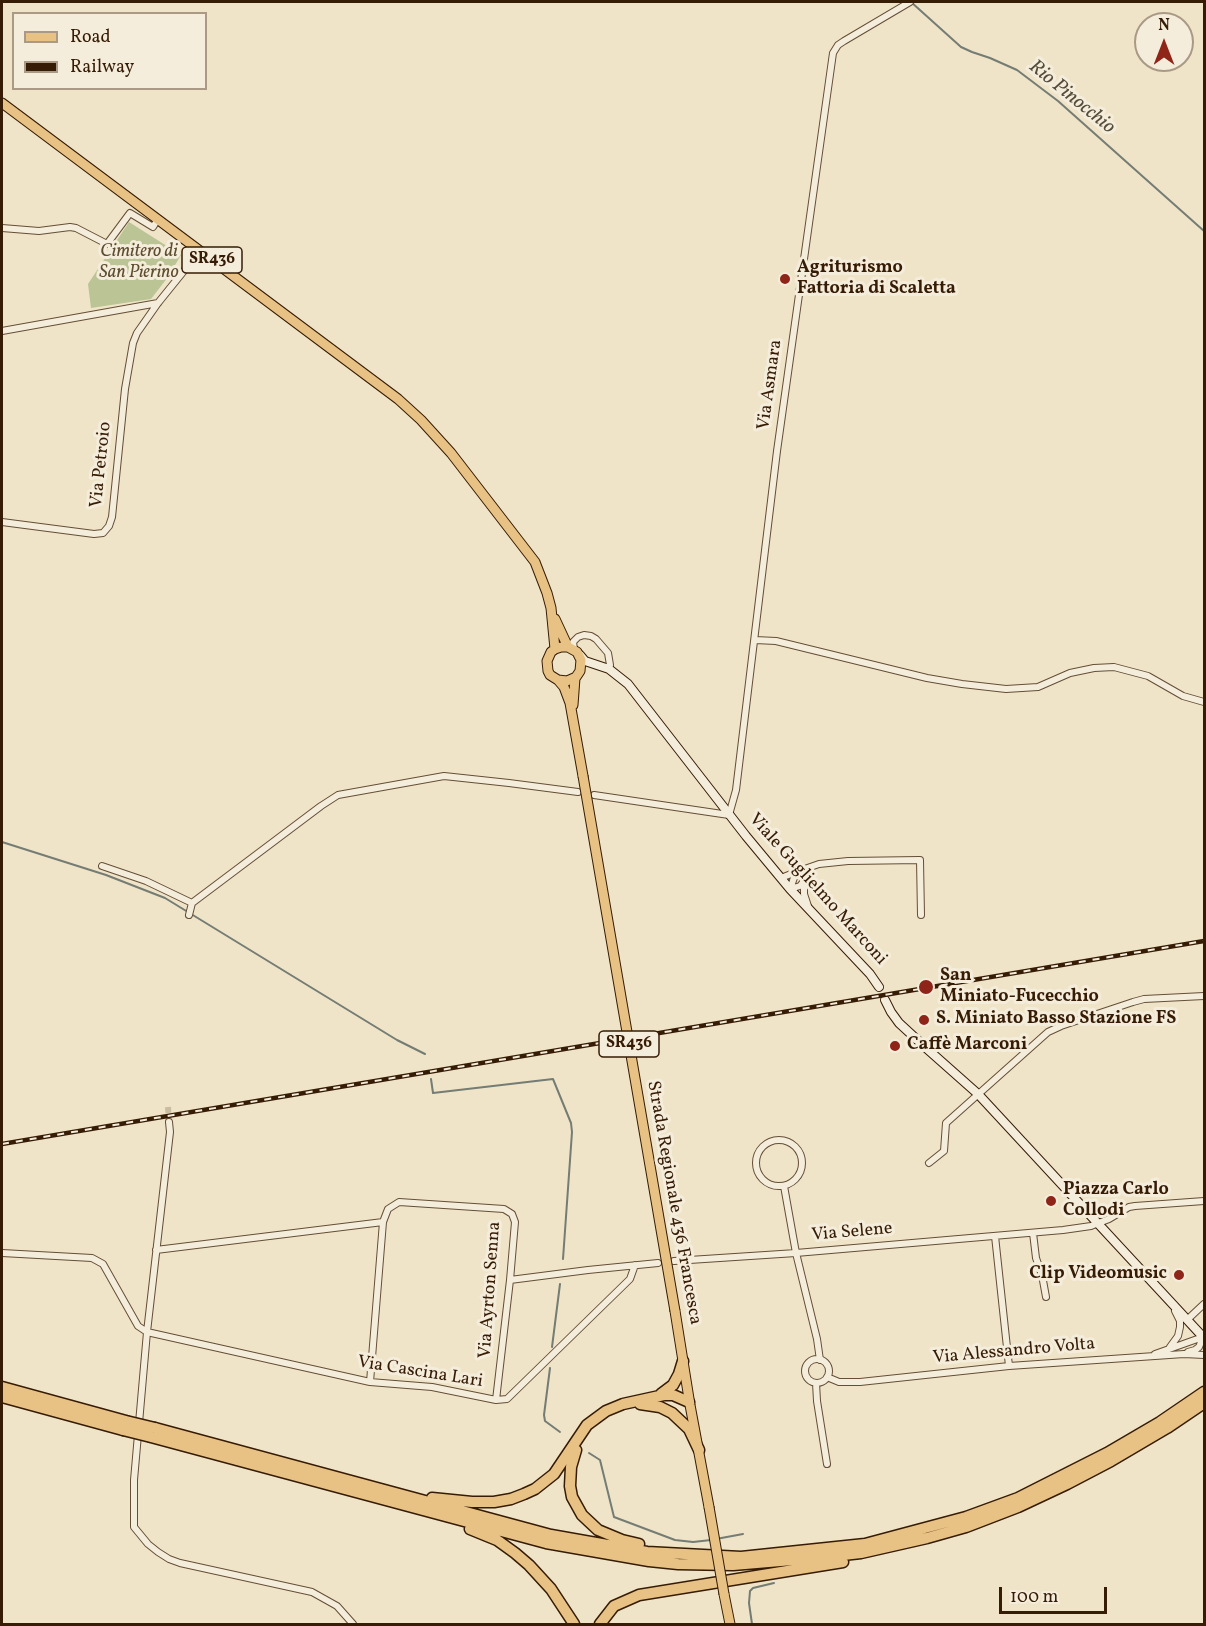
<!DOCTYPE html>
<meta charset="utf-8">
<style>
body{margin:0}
#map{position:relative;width:1206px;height:1626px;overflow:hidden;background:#efe4c8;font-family:Vollkorn,serif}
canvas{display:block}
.frame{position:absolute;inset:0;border:3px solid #361c05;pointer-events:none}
.legend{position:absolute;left:12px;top:12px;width:195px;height:78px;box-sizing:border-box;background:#f5eddb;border:2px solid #a99985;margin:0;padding:8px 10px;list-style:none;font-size:18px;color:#361c05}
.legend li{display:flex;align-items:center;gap:12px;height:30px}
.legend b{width:30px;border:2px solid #a99985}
.north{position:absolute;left:1134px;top:12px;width:60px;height:60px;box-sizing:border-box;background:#f5eddb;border:2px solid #a99985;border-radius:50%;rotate:0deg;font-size:16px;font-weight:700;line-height:24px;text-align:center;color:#361c05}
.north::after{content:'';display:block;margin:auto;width:21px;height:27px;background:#8f2418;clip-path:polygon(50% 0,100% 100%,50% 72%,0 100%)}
.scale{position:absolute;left:999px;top:1587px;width:108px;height:27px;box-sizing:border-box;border:3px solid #361c05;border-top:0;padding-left:8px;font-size:18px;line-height:21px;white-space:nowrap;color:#361c05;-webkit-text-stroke:4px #f5eddb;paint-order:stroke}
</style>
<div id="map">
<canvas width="1206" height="1626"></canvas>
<div class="frame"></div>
<ul class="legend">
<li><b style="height:8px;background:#e8c284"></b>Road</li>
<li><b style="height:8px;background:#361c05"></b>Railway</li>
</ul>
<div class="north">N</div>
<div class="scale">100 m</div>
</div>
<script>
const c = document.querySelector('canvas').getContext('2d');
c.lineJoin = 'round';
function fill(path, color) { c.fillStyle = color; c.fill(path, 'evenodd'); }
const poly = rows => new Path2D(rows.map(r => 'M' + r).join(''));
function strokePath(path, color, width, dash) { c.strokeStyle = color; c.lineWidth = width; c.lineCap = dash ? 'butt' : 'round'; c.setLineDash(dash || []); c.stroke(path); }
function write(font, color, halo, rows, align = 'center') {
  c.font = font + ' Vollkorn,serif'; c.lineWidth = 6; c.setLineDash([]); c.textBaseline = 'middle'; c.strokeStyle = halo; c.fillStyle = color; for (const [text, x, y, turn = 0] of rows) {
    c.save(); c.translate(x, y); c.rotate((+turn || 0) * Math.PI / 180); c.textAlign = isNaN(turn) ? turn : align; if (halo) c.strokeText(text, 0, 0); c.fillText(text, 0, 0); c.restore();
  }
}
const green = poly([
 [129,222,181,255,168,277,151,299,91,308,88,284]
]);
const stream = poly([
 [911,2,961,47,972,52,990,58,1017,70,1058,101,1204,231],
 [2,842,106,875,165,898,397,1040,425,1054],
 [431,1079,433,1093,553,1079,571,1123,572,1132,563,1259],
 [552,1347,560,1284],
 [550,1368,544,1415,545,1421,560,1432],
 [589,1453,600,1460,614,1517,675,1540,693,1542,711,1540],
 [716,1539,743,1534],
 [752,1624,749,1603,750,1591,753,1588,774,1583]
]);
const streetTunnel = poly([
 [168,1107,169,1122]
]);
const street = poly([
 [2,228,39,231,70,227,76,228,107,244,130,213,153,227,158,219],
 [2,331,158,303],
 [2,522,94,534,103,533,109,526,112,517,125,389,133,343,137,333,158,303,200,251],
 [755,640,776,641,927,678,962,684,1006,689,1038,687,1070,673,1094,668,1114,667,1148,676,1183,696,1204,702],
 [574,649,573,642,578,637,584,635,591,636,596,639,608,653,610,665,609,669],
 [594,795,729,815,736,790,777,451,833,53,838,45,844,41,910,2],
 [102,866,146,881,192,903],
 [781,878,796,872],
 [804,881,804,894,809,909],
 [790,889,796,872,819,864,848,861,920,860,921,915],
 [790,889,800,886,804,881,808,868],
 [192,903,321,806,338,795,444,776,509,783,578,792],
 [189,915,192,903],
 [169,1122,170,1132,147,1332,134,1480,134,1527,148,1544,158,1552,169,1559,180,1563,312,1592,337,1606,353,1624],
 '756 1163a23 23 0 1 1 46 0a23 23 0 1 1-46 0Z',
 [929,1163,944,1151,946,1123,1048,1032,1061,1026,1133,1002,1144,999,1204,996],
 [784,1186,796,1253,817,1339,820,1360],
 [1033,1233,1036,1258,1042,1275,1046,1297],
 [995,1236,1009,1366],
 [156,1250,383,1222],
 [2,1253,92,1258,103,1264,138,1326,147,1332,370,1382,432,1387,496,1400,507,1399,630,1279,635,1265],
 [674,1261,796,1253,1063,1230,1091,1226,1109,1219,1129,1207,1135,1206,1204,1201],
 [510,1280,588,1270,658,1263],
 [1188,1319,1204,1304],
 [1170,1347,1178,1336,1180,1327,1180,1321,1175,1311],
 [1188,1352,1195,1350,1199,1347,1203,1337],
 [1155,1354,1203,1337],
 '805 1371a12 12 0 1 1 24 0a12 12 0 1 1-24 0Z',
 [827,1377,839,1382,860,1382,1009,1366,1184,1354,1204,1355],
 [370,1382,383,1222,388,1209,399,1202,504,1209,512,1214,515,1222,510,1280,496,1400],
 [816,1383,817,1401,827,1464]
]);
const secondary = poly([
 [580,655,585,661,609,669,628,684,746,836,790,889,870,974,879,987],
 [885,1000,891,1012,899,1023,925,1047,978,1094,1204,1338]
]);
const primary = poly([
 [2,103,398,399,421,420,451,453,535,562,547,593,551,608,555,649],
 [555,619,568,647,577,652,581,660,580,671,576,677,567,681,558,680,550,675,548,671,547,661,551,652,555,649,561,647,568,647],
 [558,680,564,687,570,703,583,776],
 [573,705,575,678],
 [675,1311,690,1405,709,1507],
 [724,1594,730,1624]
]);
const highway = poly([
 [2,1387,126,1421],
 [661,1394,673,1385,679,1374,683,1361],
 [2,1397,123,1430],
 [640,1404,660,1407,672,1413,689,1429,699,1450],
 [155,1428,551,1535,647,1552,741,1557,865,1544,966,1517,1018,1498,1107,1453,1160,1422,1204,1392],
 [151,1437,546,1543,649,1561,678,1564,733,1565,816,1558,861,1553,927,1538,966,1527,1018,1507,1067,1484,1111,1461,1167,1428,1204,1403],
 [576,1450,571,1467,570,1486,572,1497,582,1515,598,1530,622,1540,639,1544],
 [432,1498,472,1502,494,1502,511,1499,524,1494,535,1489,554,1474,587,1425,606,1411,623,1404,664,1395,673,1395,689,1402],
 [470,1529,497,1540,515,1553,529,1565,551,1589,574,1624],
 [600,1624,614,1606,639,1595,843,1562]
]);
const rail = poly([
 [2,1144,1204,941]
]);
const primaryBridge = poly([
 [583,776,675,1311],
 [709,1507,724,1594]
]);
const highwayBridge = poly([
 [126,1421,155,1428],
 [123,1430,151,1437]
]);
const markers = [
 [785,279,6,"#8f2418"],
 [926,987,8,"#8f2418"],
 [924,1020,6,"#8f2418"],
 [895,1046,6,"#8f2418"],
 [1051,1201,6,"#8f2418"],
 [1179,1275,6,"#8f2418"]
];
const shields = [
 [212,260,60],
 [629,1044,60]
];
const shieldNames = [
 ["SR436",212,260],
 ["SR436",629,1044]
];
const parkNames = [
 ["Cimitero di",139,253],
 ["San Pierino",139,274]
];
const poiNames = [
 ["Agriturismo",797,269],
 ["Fattoria di Scaletta",797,290],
 ["San",940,977],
 ["Miniato-Fucecchio",940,998],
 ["S. Miniato Basso Stazione FS",936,1020],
 ["Caffè Marconi",907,1046],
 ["Piazza Carlo",1063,1191],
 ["Collodi",1063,1212],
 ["Clip Videomusic",1167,1275,"right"]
];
const streetNames = [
 ["Via Asmara",771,385,-82],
 ["Via Petroio",102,465,-84],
 ["Viale Guglielmo Marconi",817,890,48],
 ["Strada Regionale 436 Francesca",673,1203,80],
 ["Via Selene",852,1233,-5],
 ["Via Ayrton Senna",491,1290,-86],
 ["Via Alessandro Volta",1014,1352,-5],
 ["Via Cascina Lari",420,1373,9]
];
const waterNames = [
 ["Rio Pinocchio",1071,98,39]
];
fill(green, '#bbc495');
strokePath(stream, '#747c74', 2);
strokePath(streetTunnel, '#cabca1', 6, [6, 3]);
strokePath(street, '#644e36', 8);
strokePath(secondary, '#361c05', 10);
strokePath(primary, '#361c05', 11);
strokePath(highway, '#361c05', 13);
strokePath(street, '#f5eddb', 6);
strokePath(secondary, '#f5eddb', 8);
strokePath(primary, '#e8c284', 9);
strokePath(highway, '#e8c284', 10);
strokePath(rail, '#361c05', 4.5);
strokePath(rail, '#f5eddb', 2, [7]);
strokePath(primaryBridge, '#361c05', 11, []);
strokePath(highwayBridge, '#361c05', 13, []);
strokePath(primaryBridge, '#e8c284', 9);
strokePath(highwayBridge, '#e8c284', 10);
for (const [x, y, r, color] of markers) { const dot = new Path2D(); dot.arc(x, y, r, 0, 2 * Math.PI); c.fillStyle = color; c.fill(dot); strokePath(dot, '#f5eddb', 2); }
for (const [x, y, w] of shields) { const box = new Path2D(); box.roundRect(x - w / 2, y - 13, w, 26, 4.5); c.fillStyle = '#f5eddb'; c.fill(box); strokePath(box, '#361c05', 1.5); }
write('bold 16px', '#361c05', null, shieldNames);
write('italic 18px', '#5e4e30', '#f5eddb', parkNames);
write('bold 18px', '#361c05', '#f5eddb', poiNames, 'left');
write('18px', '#361c05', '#f5eddb', streetNames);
write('italic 20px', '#554c3c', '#f5eddb', waterNames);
</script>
